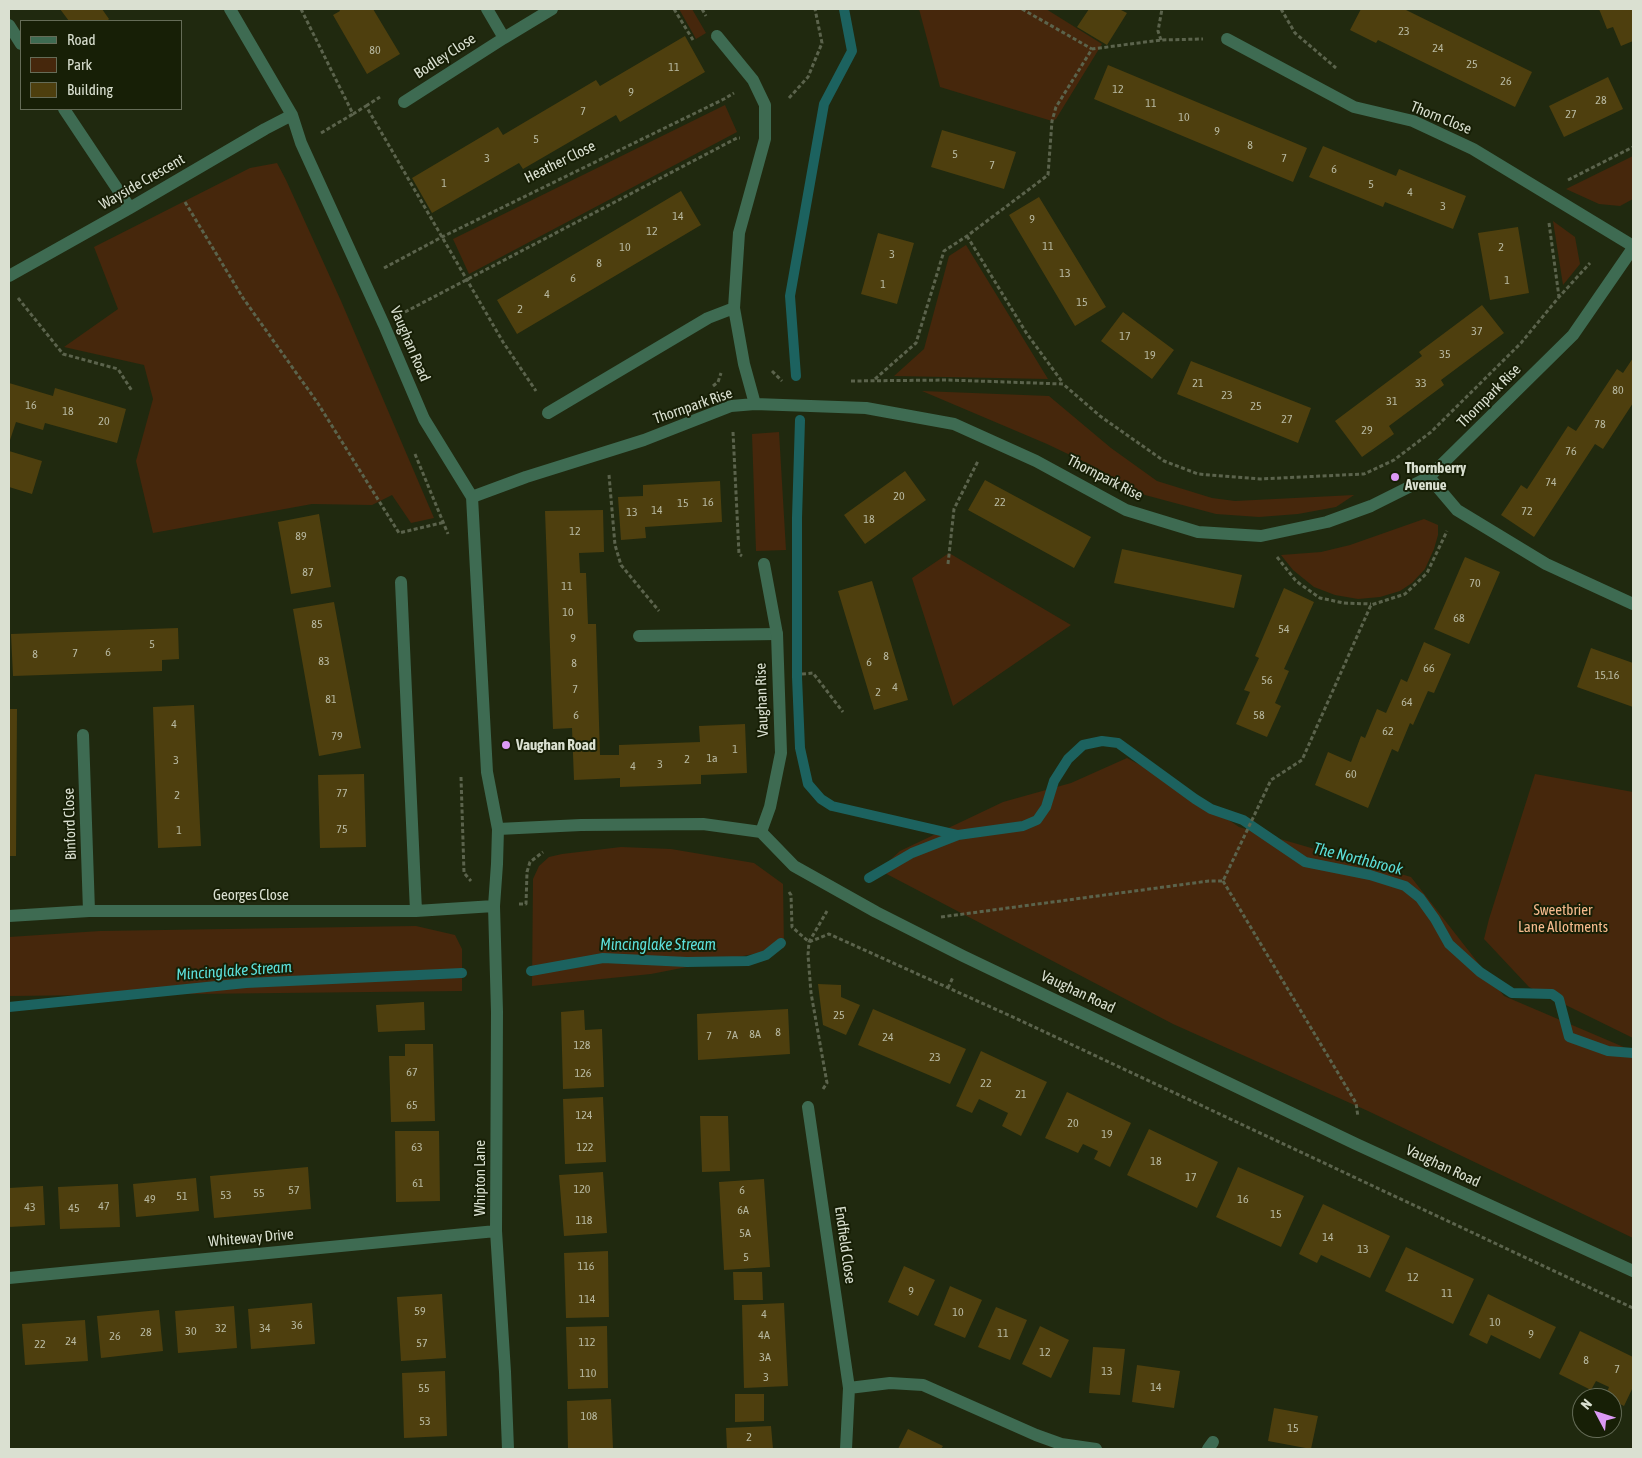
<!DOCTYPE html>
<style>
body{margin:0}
#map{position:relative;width:1642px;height:1458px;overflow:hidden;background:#20290f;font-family:"Asap Condensed",sans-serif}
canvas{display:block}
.frame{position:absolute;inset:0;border:10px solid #dae0d1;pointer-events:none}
.legend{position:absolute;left:20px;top:20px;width:162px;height:90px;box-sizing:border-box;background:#171f06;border:1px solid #656c57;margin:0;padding:6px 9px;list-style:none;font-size:15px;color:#dae0d1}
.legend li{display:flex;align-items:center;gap:10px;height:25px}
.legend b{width:25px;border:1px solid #656c57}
.north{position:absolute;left:1572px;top:1388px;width:50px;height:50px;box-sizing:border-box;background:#171f06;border:1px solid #656c57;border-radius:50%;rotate:310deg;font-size:14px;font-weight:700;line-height:20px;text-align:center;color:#dae0d1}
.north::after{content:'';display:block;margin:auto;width:18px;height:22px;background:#dc99f5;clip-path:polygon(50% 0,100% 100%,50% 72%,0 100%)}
</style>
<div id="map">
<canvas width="1642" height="1458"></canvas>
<div class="frame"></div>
<ul class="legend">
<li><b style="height:6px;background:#3e6b52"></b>Road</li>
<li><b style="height:14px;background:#46270c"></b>Park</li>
<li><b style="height:14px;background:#4e3f0e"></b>Building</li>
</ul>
<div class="north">N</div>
</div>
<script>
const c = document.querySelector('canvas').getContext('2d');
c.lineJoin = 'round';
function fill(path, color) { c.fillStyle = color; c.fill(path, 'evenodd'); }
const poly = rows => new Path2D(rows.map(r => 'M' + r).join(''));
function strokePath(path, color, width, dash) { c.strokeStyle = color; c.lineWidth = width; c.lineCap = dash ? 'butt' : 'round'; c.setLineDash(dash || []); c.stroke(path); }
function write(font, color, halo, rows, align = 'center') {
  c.font = font + ' "Asap Condensed",sans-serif'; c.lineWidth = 4; c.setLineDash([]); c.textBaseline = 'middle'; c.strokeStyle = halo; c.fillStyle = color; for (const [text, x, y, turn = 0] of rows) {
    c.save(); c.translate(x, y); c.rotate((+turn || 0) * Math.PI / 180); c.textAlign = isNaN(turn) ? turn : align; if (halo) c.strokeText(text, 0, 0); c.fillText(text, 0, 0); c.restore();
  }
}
const green = poly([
 [679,9,692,9,706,33,696,39],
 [919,9,1046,9,1102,44,1056,119,1052,121,940,87],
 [725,105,737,132,469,274,453,239],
 [1633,156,1633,199,1620,206,1599,204,1566,189],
 [277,163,286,180,341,301,434,518,411,523,392,495,372,505,312,504,153,533,136,461,153,399,144,365,64,347,118,309,94,247,250,168],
 [1553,221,1575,237,1580,264,1563,285],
 [966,245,1048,379,894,376,924,349,949,256],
 [922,391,1049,396,1111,448,1157,481,1212,498,1235,501,1354,495,1336,507,1298,514,1259,517,1216,514,1145,495,1089,464,1047,444],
 [779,432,786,550,756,551,752,434],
 [1424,519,1438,525,1438,535,1434,549,1425,569,1412,583,1400,591,1380,597,1358,599,1335,595,1314,587,1293,570,1281,555,1321,552,1350,545],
 [949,553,1071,625,953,706,912,578],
 [1127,758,1172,782,1239,827,1411,877,1504,996,1633,1051,1633,1238,1368,1111,1173,1024,879,870,900,851,1003,802,1071,783],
 [1535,774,1633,792,1633,1038,1529,987,1484,939,1489,919],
 [621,847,671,849,754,863,783,884,784,948,651,974,532,986,533,879,539,866,549,857,562,854],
 [416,926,455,935,462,949,462,991,9,996,9,937,100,931]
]);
const stream = poly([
 [796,376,790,296,824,104,852,51,844,9],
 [800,420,797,518,797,677,800,748,808,784,821,799,832,806,958,835],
 [869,878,912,853,958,835,1023,826,1037,820,1046,807,1054,781,1068,759,1083,745,1102,741,1118,743,1195,799,1211,809,1243,820,1305,862,1370,875,1405,886,1420,898,1435,919,1449,944,1480,972,1512,993,1552,994,1559,999,1569,1037,1608,1051,1633,1053],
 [531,971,603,958,687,962,748,961,766,955,781,943],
 [9,1007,246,983,462,973]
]);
const building = poly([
 [60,9,102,9,109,19,108,20,109,21,69,21],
 [339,9,373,9,400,54,367,74,333,15,340,11],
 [1089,9,1122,9,1121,10,1127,13,1107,45,1077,27],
 [1361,9,1404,9,1532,72,1515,107,1378,40,1376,43,1350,30],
 [1599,9,1633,9,1633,41,1621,46,1613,27,1607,29],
 [685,36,705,72,620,122,616,115,523,169,519,163,432,213,412,178,498,127,503,135,596,80,600,86],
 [1108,65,1307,148,1293,182,1094,99],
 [1608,77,1623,109,1564,137,1549,106],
 [942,130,1016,152,1004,189,931,167],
 [1323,146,1396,176,1399,169,1466,196,1453,229,1385,202,1383,207,1309,177],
 [681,191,701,225,517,334,497,300],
 [1039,197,1106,307,1075,326,1009,215],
 [1518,227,1529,293,1490,300,1478,233],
 [878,233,914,243,897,304,861,294],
 [1482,305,1504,333,1441,380,1444,385,1389,426,1394,434,1362,457,1335,421,1422,356,1419,352],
 [1123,312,1174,350,1152,379,1101,341],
 [1633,358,1633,403,1603,449,1595,444,1534,537,1501,515,1521,485,1527,489,1568,426,1576,431,1617,369,1623,373],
 [1191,361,1311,408,1298,443,1177,394],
 [9,383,53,396,55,388,126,409,117,443,45,423,43,430,16,422,9,443],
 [9,451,42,461,32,494,9,487],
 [905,471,926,500,865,544,844,515],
 [985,480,1091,537,1074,568,968,510],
 [720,481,722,522,645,527,646,538,621,540,618,497,643,496,643,485],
 [603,510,604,552,579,553,580,573,586,573,588,624,596,624,600,755,619,755,619,745,700,742,699,726,745,724,747,773,701,775,701,784,620,787,620,778,574,780,572,728,553,729,545,511],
 [319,514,331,587,291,594,278,522],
 [1122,549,1242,575,1234,608,1114,583],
 [1465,557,1500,572,1469,644,1434,629],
 [872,581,908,700,874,710,838,591],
 [1284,588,1314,602,1284,669,1289,671,1275,703,1281,706,1267,737,1236,724,1250,692,1244,690,1259,658,1255,656],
 [334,602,361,748,319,756,293,609],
 [178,628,179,659,162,660,162,671,13,676,11,634],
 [1424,642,1451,654,1434,693,1428,691,1413,725,1410,723,1398,752,1392,749,1368,808,1315,785,1328,752,1351,762,1361,736,1365,738,1377,709,1386,713,1401,679,1407,682],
 [1591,648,1633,663,1633,707,1577,687],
 [194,705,201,846,158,848,153,707],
 [9,709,17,709,16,856,9,856],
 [364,774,366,847,320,848,318,775],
 [818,984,841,985,841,997,860,1005,846,1035,823,1025],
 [424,1002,425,1030,378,1032,376,1005],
 [788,1009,790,1054,698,1060,697,1014],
 [873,1009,966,1049,950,1084,858,1045],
 [584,1010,585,1030,602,1029,604,1087,563,1089,561,1012],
 [405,1044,433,1044,435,1121,391,1122,389,1056,405,1056],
 [981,1051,1047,1082,1021,1136,1002,1126,1008,1113,979,1099,972,1113,956,1106],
 [1067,1092,1131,1123,1110,1167,1094,1159,1098,1151,1083,1144,1078,1153,1045,1138],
 [603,1097,606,1162,565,1164,563,1099],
 [700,1116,728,1116,730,1171,702,1172],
 [1149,1129,1218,1162,1197,1208,1127,1175],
 [395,1131,439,1131,440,1201,396,1202],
 [308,1167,311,1209,214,1218,210,1176],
 [1238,1167,1304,1196,1281,1247,1216,1217],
 [603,1172,607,1233,564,1236,559,1175],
 [196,1178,199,1211,136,1217,133,1184],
 [764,1179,770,1267,724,1270,719,1182],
 [118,1184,120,1227,60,1229,58,1187],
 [43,1186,45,1225,9,1227,9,1188],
 [1323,1204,1390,1236,1370,1278,1321,1255,1317,1263,1299,1254],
 [1406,1247,1474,1279,1453,1324,1385,1291],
 [608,1251,609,1317,566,1318,564,1253],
 [904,1266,935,1280,918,1316,888,1302],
 [733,1272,762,1272,763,1300,734,1300],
 [950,1286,982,1300,965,1338,934,1325],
 [442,1294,446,1358,401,1361,397,1297],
 [1488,1294,1556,1327,1540,1359,1491,1335,1487,1344,1469,1335],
 [312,1303,315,1344,251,1349,248,1309],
 [784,1303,788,1386,744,1388,742,1305],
 [234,1306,237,1348,178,1353,175,1311],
 [996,1307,1027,1320,1010,1360,978,1347],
 [159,1310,163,1351,101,1358,97,1316],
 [85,1320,88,1361,25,1365,22,1324],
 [607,1326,608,1388,568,1389,566,1327],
 [1040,1326,1069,1340,1051,1378,1022,1364],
 [1580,1331,1633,1357,1633,1387,1624,1406,1612,1400,1612,1398,1605,1397,1609,1387,1596,1381,1591,1390,1559,1374],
 [1093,1347,1125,1349,1120,1395,1089,1393],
 [1137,1365,1180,1371,1174,1408,1132,1402],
 [445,1371,447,1436,404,1438,402,1373],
 [735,1394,764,1394,764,1421,735,1422],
 [611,1399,613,1449,568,1449,567,1401],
 [1274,1408,1318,1416,1311,1449,1268,1441],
 [771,1426,773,1449,727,1449,726,1428],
 [908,1429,943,1446,941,1449,898,1449]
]);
const path = poly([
 [301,9,353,114,366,106,503,342,536,391],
 [674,9,693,40],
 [702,9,706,16],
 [1022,9,1092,49],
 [1281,9,1295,33,1336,68],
 [1161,40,1158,31,1162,9],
 [789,98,808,77,822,43,815,9],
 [366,106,380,97],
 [321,133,353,114],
 [1568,180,1633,147],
 [185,202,243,298,317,402,399,533,445,522],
 [1549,223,1559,297],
 [967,236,1027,334,1063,383],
 [384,268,442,237,724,99,734,93],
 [18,298,63,354,118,369,132,391],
 [405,312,737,138,740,138],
 [772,371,782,381],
 [875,379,916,343,944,251,967,236,1048,175,1052,121,1056,107,1092,49,1161,40,1203,39],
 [851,381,948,380,1063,384,1100,416,1164,461,1198,474,1260,479,1364,474,1394,460,1431,432,1521,343,1559,297,1590,263],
 [713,386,718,382,721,373],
 [733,432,739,554,742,556],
 [415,454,448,534],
 [609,475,615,545,621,565,659,611],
 [1277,557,1296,581,1320,598,1344,603,1371,604],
 [948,564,954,509,978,461],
 [802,674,813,673,843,712],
 [461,777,464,873,471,881],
 [1223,881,1356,1103,1358,1117],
 [789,892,791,895,792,927,809,942,829,934,1015,1018,1633,1308],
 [519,904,526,904,527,872,530,862,543,852],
 [941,917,1209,881,1223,881,1271,780,1302,760,1371,605,1405,594,1427,573,1447,531],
 [948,988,953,977],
 [823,1089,827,1083,811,993,808,955,809,942,827,911]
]);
const lane = poly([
 [639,636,777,634]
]);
const street = poly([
 [230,9,292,115,301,143,384,325,424,419,472,497,487,772,498,829,497,864,494,906,497,1012,496,1231,505,1372,508,1449],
 [9,25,21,44],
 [504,38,552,9],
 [1227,39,1354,107,1413,121,1473,149,1633,246],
 [404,102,504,38,487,9],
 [64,109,130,208],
 [9,276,130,208,265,129,292,115],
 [734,308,744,364,755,404],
 [548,413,708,318,734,308,739,233,765,139,765,105,753,80,717,36],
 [1429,477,1457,510,1546,564,1633,604],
 [472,497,526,477,644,440,731,406,755,404,866,408,954,424,1036,461,1126,510,1198,532,1261,536,1327,522,1371,506,1429,477,1573,335,1633,248],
 [401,582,416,911],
 [83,735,89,911],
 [498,829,581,825,703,824,761,832,794,866,876,912,963,956,1356,1144,1633,1271],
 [761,832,770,807,781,753,777,634,764,564],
 [9,916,89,911,416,911,494,906],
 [808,1107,849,1388,846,1449],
 [9,1278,496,1231],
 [849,1388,890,1383,923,1385,1036,1435,1061,1444,1096,1449],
 [1208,1449,1213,1442]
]);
const markers = [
 [1395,477,5,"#dc99f5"],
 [506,745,5,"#dc99f5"]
];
const numberNames = [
 ["23",1404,31],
 ["24",1438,48],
 ["80",375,50],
 ["25",1472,64],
 ["11",674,67],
 ["26",1506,81],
 ["12",1118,89],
 ["9",631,92],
 ["28",1601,100],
 ["11",1151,103],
 ["7",583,111],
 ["27",1571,114],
 ["10",1184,117],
 ["9",1217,131],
 ["5",536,139],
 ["8",1250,145],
 ["5",955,154],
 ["3",487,158],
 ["7",1284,158],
 ["7",992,165],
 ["6",1334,169],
 ["1",444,183],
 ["5",1371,184],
 ["4",1410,192],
 ["3",1443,206],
 ["14",678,216],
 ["9",1032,219],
 ["12",652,231],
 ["11",1048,246],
 ["10",625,247],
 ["2",1501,247],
 ["3",892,254],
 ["8",599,263],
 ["13",1065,273],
 ["6",573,278],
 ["1",1507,280],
 ["1",883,284],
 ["4",547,294],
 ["15",1082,302],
 ["2",520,309],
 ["37",1477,331],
 ["17",1125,336],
 ["35",1445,354],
 ["19",1150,355],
 ["21",1198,383],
 ["33",1421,383],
 ["80",1618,390],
 ["23",1227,395],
 ["31",1392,401],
 ["16",31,405],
 ["25",1256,406],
 ["18",68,411],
 ["27",1287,419],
 ["20",104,421],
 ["78",1600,424],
 ["29",1367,430],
 ["76",1571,451],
 ["74",1551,482],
 ["20",899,496],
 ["16",708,502],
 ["22",1000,502],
 ["15",683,503],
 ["14",657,510],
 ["72",1527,511],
 ["13",632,512],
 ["18",869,519],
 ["12",575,531],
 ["89",301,536],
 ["87",308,572],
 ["70",1475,583],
 ["11",567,586],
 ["10",568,612],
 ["68",1459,618],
 ["85",317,624],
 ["54",1284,629],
 ["9",573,638],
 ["5",152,644],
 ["6",108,652],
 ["7",75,653],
 ["8",35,654],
 ["8",886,656],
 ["83",324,661],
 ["6",869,662],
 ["8",574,663],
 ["66",1429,668],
 ["15,16",1607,675],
 ["56",1267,680],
 ["4",895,687],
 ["7",575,689],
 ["2",878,692],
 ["81",331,699],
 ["64",1407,702],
 ["6",576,715],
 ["58",1259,715],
 ["4",174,724],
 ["62",1388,731],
 ["79",337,736],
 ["1",735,749],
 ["1a",712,758],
 ["2",687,759],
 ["3",176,760],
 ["3",660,764],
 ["4",633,766],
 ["60",1351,774],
 ["77",342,793],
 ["2",177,795],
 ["75",342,829],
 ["1",179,830],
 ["25",839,1015],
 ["8",778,1032],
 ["8A",755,1034],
 ["7A",732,1035],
 ["7",709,1036],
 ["24",888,1037],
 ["128",582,1045],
 ["23",935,1057],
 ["67",412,1072],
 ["126",583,1073],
 ["22",986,1083],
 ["21",1021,1094],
 ["65",412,1105],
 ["124",584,1115],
 ["20",1073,1123],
 ["19",1107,1134],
 ["63",417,1147],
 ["122",585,1147],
 ["18",1156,1161],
 ["17",1191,1177],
 ["61",418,1183],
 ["120",582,1189],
 ["57",294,1190],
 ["6",742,1190],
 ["55",259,1193],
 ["53",226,1195],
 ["51",182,1196],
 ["49",150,1199],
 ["16",1243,1199],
 ["47",104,1206],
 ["43",30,1207],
 ["45",74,1208],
 ["6A",743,1210],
 ["15",1276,1214],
 ["118",584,1220],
 ["5A",745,1233],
 ["14",1328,1237],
 ["13",1363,1249],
 ["5",746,1257],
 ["116",586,1266],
 ["12",1413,1277],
 ["9",911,1291],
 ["11",1447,1293],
 ["114",587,1299],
 ["59",420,1311],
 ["10",958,1312],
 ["4",764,1314],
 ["10",1495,1322],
 ["36",297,1325],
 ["32",221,1328],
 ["34",265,1328],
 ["30",191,1331],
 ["28",146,1332],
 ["11",1003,1333],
 ["9",1531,1334],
 ["4A",764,1335],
 ["26",115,1336],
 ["24",71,1341],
 ["112",587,1342],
 ["57",422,1343],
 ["22",40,1344],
 ["12",1045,1352],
 ["3A",765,1357],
 ["8",1586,1360],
 ["7",1617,1369],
 ["13",1107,1371],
 ["110",588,1373],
 ["3",766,1377],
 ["14",1156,1387],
 ["55",424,1388],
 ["108",589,1416],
 ["53",425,1421],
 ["15",1293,1428],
 ["2",749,1437]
];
const streetNames = [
 ["Bodley Close",445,56,-33],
 ["Thorn Close",1441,118,22],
 ["Heather Close",560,162,-26],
 ["Wayside Crescent",142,182,-30],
 ["Vaughan Road",410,344,67],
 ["Thornpark Rise",1489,396,-45],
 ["Thornpark Rise",693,406,-19],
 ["Thornpark Rise",1105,478,27],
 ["Vaughan Rise",762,700,-92],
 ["Binford Close",70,824,-92],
 ["Georges Close",251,895],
 ["Vaughan Road",1078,992,25],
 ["Vaughan Road",1443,1166,25],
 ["Whipton Lane",480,1178,-90],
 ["Whiteway Drive",251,1238,-5],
 ["Endfield Close",845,1245,82]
];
const poiNames = [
 ["Thornberry",1405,468],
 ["Avenue",1405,485],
 ["Vaughan Road",516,745]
];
const parkNames = [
 ["Sweetbrier",1563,910],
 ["Lane Allotments",1563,927]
];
const waterNames = [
 ["The Northbrook",1358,859,14],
 ["Mincinglake Stream",658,945],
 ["Mincinglake Stream",234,971,-4]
];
fill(green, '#46270c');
strokePath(stream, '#1c625f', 10);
fill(building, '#4e3f0e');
strokePath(path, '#5b634c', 3, [4, 2.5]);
strokePath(lane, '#3e6b52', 12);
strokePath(street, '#3e6b52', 12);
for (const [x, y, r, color] of markers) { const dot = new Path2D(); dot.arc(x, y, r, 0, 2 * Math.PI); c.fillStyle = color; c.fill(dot); strokePath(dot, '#171f06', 2); }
write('12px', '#b7b8a0', null, numberNames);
write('15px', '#dae0d1', '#171f06', streetNames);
write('bold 15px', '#dae0d1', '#171f06', poiNames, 'left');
write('15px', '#f7bb8e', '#171f06', parkNames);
write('italic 16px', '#5cdfda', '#171f06', waterNames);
</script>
